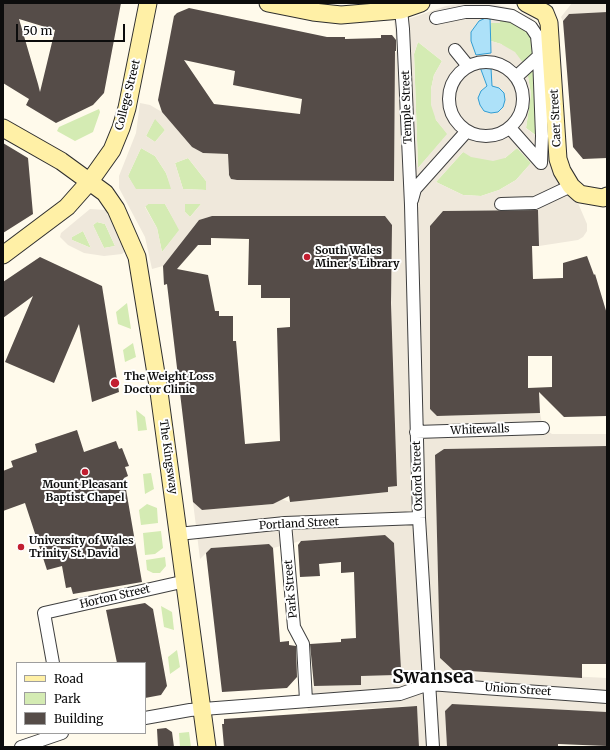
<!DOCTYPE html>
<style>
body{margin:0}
#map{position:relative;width:610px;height:750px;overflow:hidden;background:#fffaeb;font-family:Merriweather,serif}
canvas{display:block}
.frame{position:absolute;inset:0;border:4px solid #0c0c0c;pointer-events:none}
.legend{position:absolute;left:16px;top:662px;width:130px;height:72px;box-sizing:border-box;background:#fff;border:1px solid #9e9e9e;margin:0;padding:5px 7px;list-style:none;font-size:12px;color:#0c0c0c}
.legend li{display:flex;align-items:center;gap:8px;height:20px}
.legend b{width:20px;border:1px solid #9e9e9e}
.scale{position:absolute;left:16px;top:24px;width:109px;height:18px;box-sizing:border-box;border:2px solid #0c0c0c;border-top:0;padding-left:5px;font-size:12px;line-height:14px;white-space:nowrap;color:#0c0c0c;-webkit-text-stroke:3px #fff;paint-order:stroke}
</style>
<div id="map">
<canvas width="610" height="750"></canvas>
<div class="frame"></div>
<ul class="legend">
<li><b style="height:5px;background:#fff0a6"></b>Road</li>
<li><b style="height:11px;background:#d4ebb3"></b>Park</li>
<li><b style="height:11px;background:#554c48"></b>Building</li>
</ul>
<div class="scale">50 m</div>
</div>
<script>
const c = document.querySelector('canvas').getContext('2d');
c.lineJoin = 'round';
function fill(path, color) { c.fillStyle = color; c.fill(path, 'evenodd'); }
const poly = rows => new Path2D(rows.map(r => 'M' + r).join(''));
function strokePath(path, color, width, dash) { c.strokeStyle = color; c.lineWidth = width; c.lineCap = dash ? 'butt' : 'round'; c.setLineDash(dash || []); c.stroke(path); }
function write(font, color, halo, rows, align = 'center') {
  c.font = font + ' Merriweather,serif'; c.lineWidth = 4; c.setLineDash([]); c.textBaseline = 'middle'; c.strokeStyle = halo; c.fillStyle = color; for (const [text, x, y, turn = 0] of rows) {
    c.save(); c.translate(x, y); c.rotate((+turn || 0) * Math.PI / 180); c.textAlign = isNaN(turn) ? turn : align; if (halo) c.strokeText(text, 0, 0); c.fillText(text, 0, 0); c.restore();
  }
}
const green = poly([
 [500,20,510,22,525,28,531,36,536,53,524,64,501,44,491,41,491,23,500,23],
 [418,42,442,61,434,75,431,89,436,120,448,134,418,168,414,54],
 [537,62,541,139,526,128,531,94,527,71],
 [99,109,100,112,93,132,75,141,57,131,59,127],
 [155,118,165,130,155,142,146,136],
 [141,148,155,156,166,173,172,189,135,189,128,176],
 [517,148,531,163,516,180,499,190,481,196,463,195,436,182,463,152,505,158],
 [188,158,206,181,206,190,183,189,175,163],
 [148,204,165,204,180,230,162,252,157,228,145,206],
 [184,204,201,204,190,217,185,212],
 [97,222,105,224,115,246,104,248,93,225],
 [83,231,91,248,72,240,72,237],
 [127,303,131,329,118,324,116,312],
 [133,343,136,357,125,362,123,350],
 [136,410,145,417,147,430,138,431],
 [151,473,154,489,145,494,143,474],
 [147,504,157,508,158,523,141,525,139,510],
 [161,531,163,548,155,554,145,555,143,533],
 [165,557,166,566,160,573,153,573,147,570,146,560],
 [161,606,172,612,174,630,164,627],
 [177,650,180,667,170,674,168,657],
 [189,732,191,747,180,747,179,733]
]);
const plaza = poly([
 [465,3,491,3,510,8,532,18,541,28,545,138,552,154,553,174,562,191,578,203,587,224,587,231,583,237,578,240,539,246,538,210,443,211,430,226,430,409,437,416,540,413,543,428,552,434,607,434,607,446,444,449,435,455,440,658,453,670,607,678,607,712,452,704,445,711,447,747,419,747,417,709,414,706,308,711,306,701,314,686,361,685,361,676,396,675,401,669,394,543,385,535,301,541,273,548,269,544,211,548,200,559,193,502,202,510,226,508,273,504,281,499,290,502,388,492,388,487,397,486,391,294,392,225,385,216,212,216,199,220,163,266,152,269,145,237,119,188,119,176,136,133,140,103,150,105,162,112,192,147,203,153,228,154,228,172,231,179,236,180,274,180,397,51,394,21,411,18,446,6],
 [490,16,491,23,500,23,500,20,510,22,525,28,535,42,536,53,524,64,515,52,501,44,491,41,491,53],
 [418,42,442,61,434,75,431,89,431,105,436,120,447,134,418,168,414,54],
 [537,62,540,139,526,128,531,94,527,71],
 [480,67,489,67,492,86,491,113,484,111,480,105,481,91,487,86],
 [155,119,165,130,155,142,146,136],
 [141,148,155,156,166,173,171,189,136,189,128,176],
 [517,148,531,163,516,180,499,190,481,196,463,195,436,182,463,152,471,157,493,161,505,158],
 [188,158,206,181,206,190,183,189,175,163],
 [148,204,165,204,179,230,162,252,157,228,145,207],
 [185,204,201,204,190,217,185,212],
 [572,3,607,3,607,12,569,14,563,21,561,17],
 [90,209,106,210,116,220,127,249,122,254,104,256,84,253,68,245,60,237,61,233],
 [97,222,105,224,115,246,104,248,93,225],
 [83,231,91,248,72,240,72,237]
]);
const water = poly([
 [490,16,491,53,476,55,471,41,471,32,479,21,490,16],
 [482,66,491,68,492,86,499,88,504,93,505,100,503,107,498,112,491,113,484,111,480,105,478,98,481,91,487,86,480,67,482,66]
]);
const building = poly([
 [3,3,121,3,104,93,93,105,56,123,26,105,29,99,3,83],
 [19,19,55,30,40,92,38,84],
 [189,8,327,37,345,37,345,39,381,38,381,35,392,35,396,40,396,51,395,51,394,181,237,180,231,179,229,175,228,154,203,153,192,147,162,112,158,100,174,16,177,13],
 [184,60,235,71,233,85,302,99,300,114,214,104],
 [607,12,607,158,583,159,573,147,563,21,569,14],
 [3,143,28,158,33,214,3,233],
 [538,210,539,246,532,246,533,279,563,278,563,263,587,256,594,275,595,274,607,314,607,416,564,417,539,392,540,413,437,416,430,409,430,226,443,211],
 [528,356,552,356,552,387,528,388],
 [212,216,385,216,392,225,391,303,397,486,388,487,388,492,290,502,289,496,273,504,202,510,193,502,167,284,164,285,163,266,199,220],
 [211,238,249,239,248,285,261,285,261,298,290,298,290,327,277,328,280,441,245,444,236,341,233,341,233,316,219,316,219,311,215,311,208,275,177,269,198,245,211,245],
 [40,257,102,286,119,392,92,402,79,324,54,383,5,362,33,296,3,318,3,282],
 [77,430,84,452,116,441,119,449,122,448,129,466,125,467,128,476,124,478,142,582,73,594,71,587,66,588,62,566,47,570,25,503,3,511,3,471,13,467,11,461,37,452,35,444],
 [607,446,607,664,582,664,582,678,453,670,440,658,435,455,444,449],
 [385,535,394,543,401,669,396,675,361,676,361,685,314,686,310,644,341,642,341,639,356,638,354,572,341,573,341,562,319,564,320,576,300,577,298,545,301,541],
 [269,544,273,548,280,642,289,641,289,645,296,646,297,677,287,688,222,692,206,553,211,548],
 [145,603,153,609,167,686,161,695,145,698,145,663,117,663,106,610],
 [452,704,607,712,607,746,558,744,558,747,447,747,445,711],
 [417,706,419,747,224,747,222,724,224,724,224,719],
 [166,728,172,732,174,747,158,747,157,729]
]);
const street = poly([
 [401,10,403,29,411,205,419,518,433,747],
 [436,18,465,12,488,12,512,16,531,27,537,36,539,56,542,136,541,163],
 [455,50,468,66],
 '449 99a37 37 0 1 1 74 0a37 37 0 1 1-74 0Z',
 [516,77,539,56],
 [510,128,541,163],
 [412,200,415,189,466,132],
 [501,204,535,203,571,186],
 [416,432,543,428],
 [285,523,294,627,303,644,306,701],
 [178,534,285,523,419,518],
 [53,663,44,613,186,581],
 [145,718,190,710,400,694,429,684,607,697],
 [21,747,62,733]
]);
const secondary = poly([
 [268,3,313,12,341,15,401,10,421,3],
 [526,3,545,13,549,23,558,159,562,171,571,186,580,194,603,198,607,196],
 [3,128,61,161,105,193,116,209,137,257,159,392,207,747],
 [3,255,67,207,90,181,112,150,121,128,127,108,148,3]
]);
const markers = [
 [307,257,4,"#c21e30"],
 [115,383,5,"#c21e30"],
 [85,472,4,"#c21e30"],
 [21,547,4,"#c21e30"]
];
const streetNames = [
 ["College Street",128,95,-76],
 ["Temple Street",407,107,-92],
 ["Caer Street",556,118,-93],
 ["Whitewalls",480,430,-2],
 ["The Kingsway",168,457,82],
 ["Oxford Street",418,476,-92],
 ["Portland Street",299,524,-3],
 ["Park Street",291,589,-95],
 ["Horton Street",115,597,-13],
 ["Union Street",518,690,4]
];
const poiNames = [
 ["South Wales",315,251],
 ["Miner's Library",315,264],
 ["The Weight Loss",124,377],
 ["Doctor Clinic",124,390],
 ["Mount Pleasant",85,485,"center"],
 ["Baptist Chapel",85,498,"center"],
 ["University of Wales",29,541],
 ["Trinity St. David",29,554]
];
const townNames = [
 ["Swansea",433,678]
];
fill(green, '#d4ebb3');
fill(plaza, '#efe8db');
fill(water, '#ade1f9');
strokePath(water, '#319dd3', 1);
fill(building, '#554c48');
strokePath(street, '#3f3f3f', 14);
strokePath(secondary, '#2e2e2e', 19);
strokePath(street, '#fff', 12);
strokePath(secondary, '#fff0a6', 17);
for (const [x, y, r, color] of markers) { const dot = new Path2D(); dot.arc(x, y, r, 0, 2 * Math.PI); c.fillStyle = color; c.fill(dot); strokePath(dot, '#fff', 1.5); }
write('11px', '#0c0c0c', '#fff', streetNames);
write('bold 11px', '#0c0c0c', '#fff', poiNames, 'left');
write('bold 19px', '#0c0c0c', '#fff', townNames);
</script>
